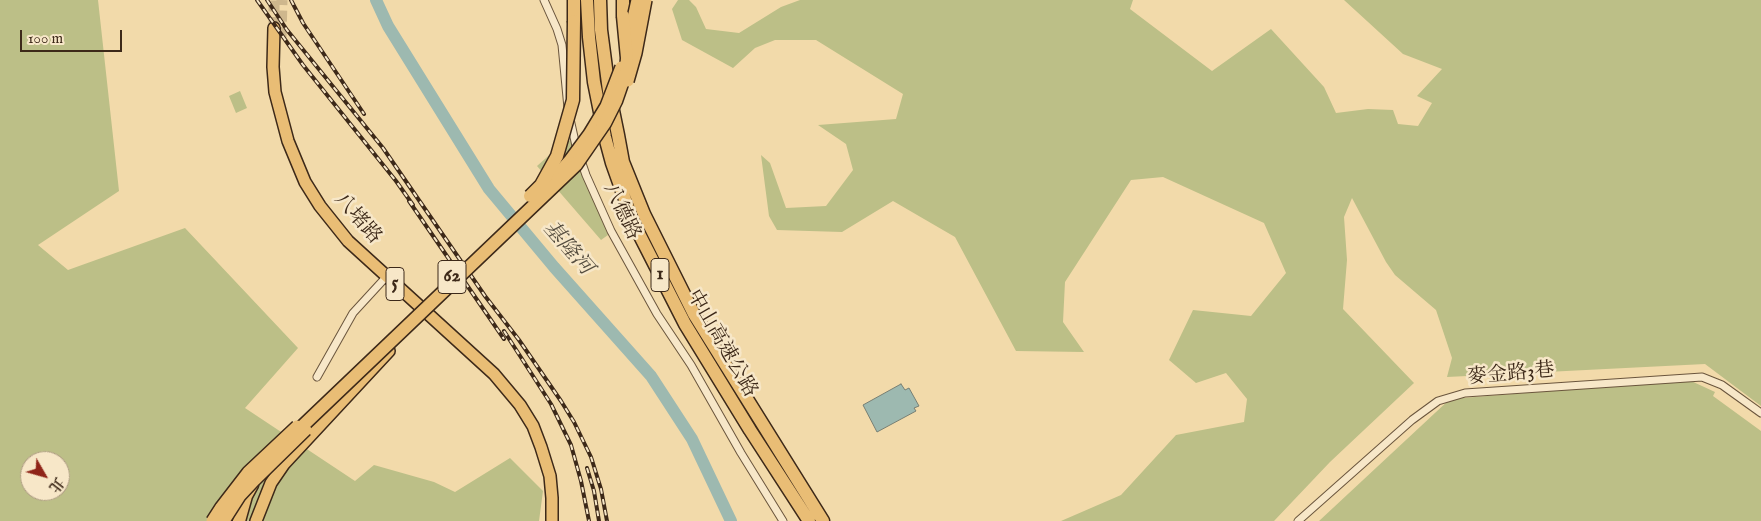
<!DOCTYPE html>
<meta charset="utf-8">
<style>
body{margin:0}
#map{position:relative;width:1761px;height:521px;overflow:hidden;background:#f2daaa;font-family:"IM FELL English","Noto Serif TC",serif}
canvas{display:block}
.north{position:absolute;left:20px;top:451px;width:50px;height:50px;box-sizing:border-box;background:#f7e7c8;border:1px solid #ad9b82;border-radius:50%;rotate:128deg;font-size:14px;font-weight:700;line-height:20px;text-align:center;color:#3d2919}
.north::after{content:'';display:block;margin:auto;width:18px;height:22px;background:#8f2418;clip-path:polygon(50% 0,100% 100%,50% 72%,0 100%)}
.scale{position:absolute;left:20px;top:30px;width:102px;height:22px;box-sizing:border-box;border:2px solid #3d2919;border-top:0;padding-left:6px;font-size:15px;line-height:18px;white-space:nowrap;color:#3d2919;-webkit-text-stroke:4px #f7e7c8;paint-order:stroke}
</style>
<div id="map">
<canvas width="1761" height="521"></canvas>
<div class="north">北</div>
<div class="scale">100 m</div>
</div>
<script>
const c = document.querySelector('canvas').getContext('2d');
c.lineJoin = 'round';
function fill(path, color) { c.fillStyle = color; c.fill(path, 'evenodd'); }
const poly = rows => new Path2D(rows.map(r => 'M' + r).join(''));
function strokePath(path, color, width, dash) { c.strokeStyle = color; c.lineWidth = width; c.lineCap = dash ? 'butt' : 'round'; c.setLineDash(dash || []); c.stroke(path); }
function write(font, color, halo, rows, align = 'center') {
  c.font = font + ' "IM FELL English","Noto Serif TC",serif'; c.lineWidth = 5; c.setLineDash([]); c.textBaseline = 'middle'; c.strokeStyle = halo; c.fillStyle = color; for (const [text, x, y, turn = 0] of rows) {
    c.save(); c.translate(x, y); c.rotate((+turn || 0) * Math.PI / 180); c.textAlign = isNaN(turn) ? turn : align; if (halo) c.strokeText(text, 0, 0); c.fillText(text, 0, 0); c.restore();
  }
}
const green = poly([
 [0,0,98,0,119,191,38,245,68,270,185,228,298,348,245,408,355,481,374,465,434,482,455,492,510,458,543,491,539,521,0,521],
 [30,461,60,461,60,491,30,491],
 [678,0,689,0,696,7,706,29,739,33,781,7,800,0,1133,0,1130,9,1212,71,1271,29,1324,87,1336,113,1368,109,1393,110,1398,124,1418,126,1432,103,1417,96,1442,69,1403,54,1344,0,1761,0,1761,406,1705,364,1447,377,1452,358,1436,310,1395,275,1386,262,1352,198,1344,217,1347,260,1343,309,1414,383,1330,462,1274,521,1061,521,1121,495,1176,435,1244,422,1247,399,1226,373,1196,383,1169,360,1193,310,1251,316,1286,273,1264,223,1163,177,1131,180,1065,282,1063,322,1084,352,1016,351,955,237,893,201,842,232,777,230,769,216,761,155,770,163,786,208,826,206,853,170,846,144,818,125,896,119,903,94,816,40,775,40,755,48,733,68,682,40,672,9],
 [240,91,247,108,236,113,229,96],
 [574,138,608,235,601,240,537,166,555,150],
 [1689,380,1715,392,1713,396,1761,431,1761,521,1319,521,1450,399]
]);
const water = poly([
 [901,384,905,390,909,388,919,406,914,408,916,411,877,432,863,405,901,384]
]);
const river = poly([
 [376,0,388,26,489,189,554,267,651,376,692,439,731,521]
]);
const primaryTunnel = poly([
 [274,28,274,0],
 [281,38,282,0]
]);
const minor = poly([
 [544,0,557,29,562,45,568,108],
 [570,119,576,146,586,175,611,231,657,314,691,365,741,453,783,521],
 [317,377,353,313,387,276],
 [1298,521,1412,420,1438,401,1465,393,1702,377,1722,385,1761,413]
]);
const primary = poly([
 [274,28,273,67,275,92,288,141,305,182,320,206,348,241,494,374,520,405,533,426,541,447,550,476,552,498,552,521]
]);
const trunk = poly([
 [256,521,271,483,284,464,389,351]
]);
const motorway = poly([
 [574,0,574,21],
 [587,0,589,37,594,82,605,137,612,163,633,222,685,324,750,430,809,521],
 [600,0,601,30,609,91,618,135,623,162,644,214,694,314,823,521],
 [623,0,623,16],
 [239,521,246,496,252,485]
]);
const rail = poly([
 [257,0,303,65,396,181,413,205],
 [267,0,287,30,383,148,485,296,519,340,561,401,574,422,591,457,601,489,607,521],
 [291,0,303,23,364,114],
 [409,201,504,339],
 [504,331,551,404,571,445,581,481,589,521],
 [587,468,594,491,599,521]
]);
const trunkBridge = poly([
 [627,45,637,0],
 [628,81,636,53,646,0],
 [548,184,569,161,589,134,606,106,621,67],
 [212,521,221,507,248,472,297,426],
 [224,521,240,496,255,480,306,430]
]);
const motorwayBridge = poly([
 [530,196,541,185,557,156,573,100,574,21],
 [292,436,576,165,605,123,616,101,626,72,627,58,623,16]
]);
const shields = [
 [660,275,18],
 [452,277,28],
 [395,284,18]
];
const shieldNames = [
 ["1",660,275],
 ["62",452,277],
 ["5",395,284]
];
const streetNames = [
 ["八德路",621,212,65],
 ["八堵路",357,219,49],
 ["中山高速公路",721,344,60],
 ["麥金路3巷",1511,375,-5]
];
const waterNames = [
 ["基隆河",567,249,49]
];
fill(green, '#bcbf87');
fill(water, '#9db9b0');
strokePath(water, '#777f74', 1);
strokePath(river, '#9db9b0', 12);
strokePath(primaryTunnel, '#ceb78d', 11, [11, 5.5]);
strokePath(minor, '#6a553d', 9);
strokePath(primary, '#3d2919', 14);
strokePath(trunk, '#3d2919', 14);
strokePath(motorway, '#3d2919', 15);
strokePath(minor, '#f7e7c8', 7);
strokePath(primary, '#e9bd75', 11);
strokePath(trunk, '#e9bd75', 11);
strokePath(motorway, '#e9bd75', 12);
strokePath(rail, '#3d2919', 4);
strokePath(rail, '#f7e7c8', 2, [5.5]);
strokePath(trunkBridge, '#3d2919', 14, []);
strokePath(motorwayBridge, '#3d2919', 15, []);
strokePath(trunkBridge, '#e9bd75', 11);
strokePath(motorwayBridge, '#e9bd75', 12);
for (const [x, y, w] of shields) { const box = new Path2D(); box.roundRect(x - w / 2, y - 16.5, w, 33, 4); c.fillStyle = '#f7e7c8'; c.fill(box); strokePath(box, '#3d2919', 1); }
write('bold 19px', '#3d2919', null, shieldNames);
write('20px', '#3d2919', '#f7e7c8', streetNames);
write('italic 21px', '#554d3f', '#f7e7c8', waterNames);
</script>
